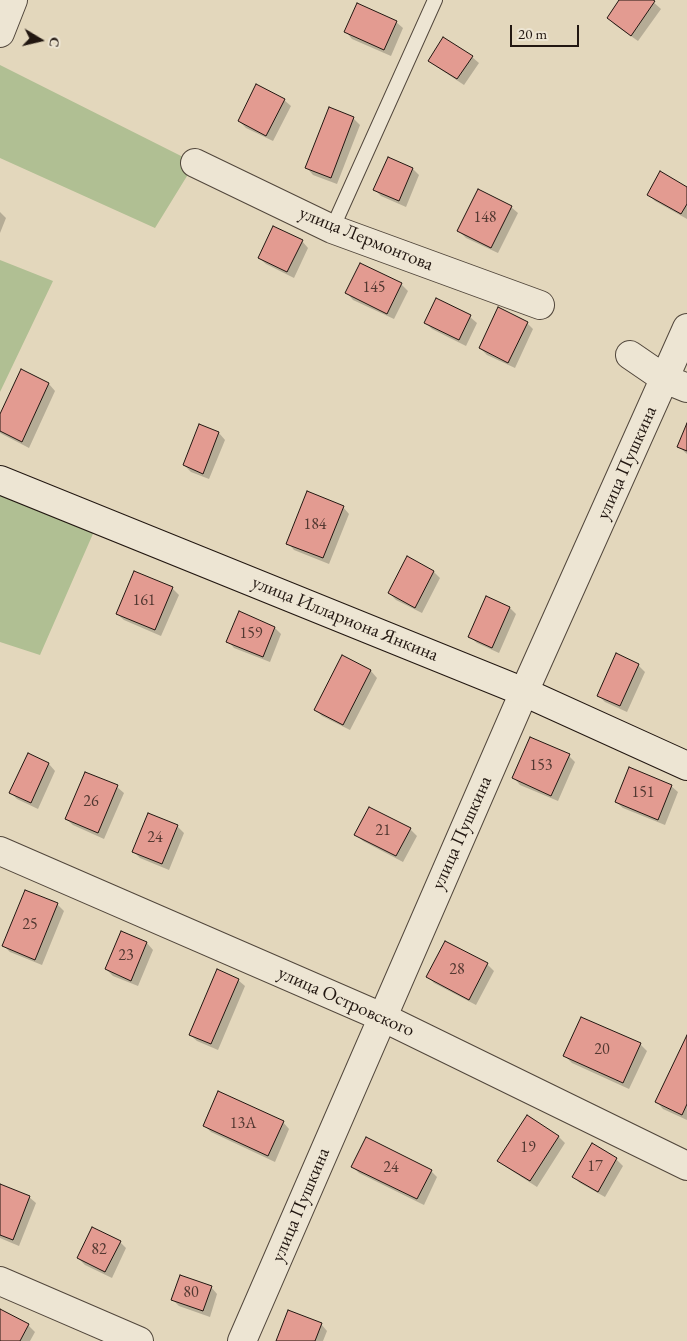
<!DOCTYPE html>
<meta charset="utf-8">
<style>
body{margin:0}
#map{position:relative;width:687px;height:1341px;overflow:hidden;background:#e3d7bc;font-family:"EB Garamond",serif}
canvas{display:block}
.north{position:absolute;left:15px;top:15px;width:50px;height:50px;-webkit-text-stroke:4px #ede5d3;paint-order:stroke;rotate:99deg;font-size:14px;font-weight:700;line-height:20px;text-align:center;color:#221711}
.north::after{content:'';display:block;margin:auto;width:18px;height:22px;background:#221711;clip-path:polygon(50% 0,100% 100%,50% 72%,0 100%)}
.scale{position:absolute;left:510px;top:25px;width:69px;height:22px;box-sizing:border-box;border:2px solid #221711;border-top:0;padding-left:6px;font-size:15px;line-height:18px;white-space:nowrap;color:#221711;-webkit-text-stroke:4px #ede5d3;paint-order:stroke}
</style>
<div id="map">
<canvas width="687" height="1341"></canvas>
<div class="north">С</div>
<div class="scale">20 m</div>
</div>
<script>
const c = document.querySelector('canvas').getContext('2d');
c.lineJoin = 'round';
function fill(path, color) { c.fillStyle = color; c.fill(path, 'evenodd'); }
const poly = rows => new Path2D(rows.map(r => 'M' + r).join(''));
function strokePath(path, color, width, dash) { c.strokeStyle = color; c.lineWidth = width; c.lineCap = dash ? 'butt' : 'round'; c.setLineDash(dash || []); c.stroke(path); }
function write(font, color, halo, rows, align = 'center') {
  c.font = font + ' "EB Garamond",serif'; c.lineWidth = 4.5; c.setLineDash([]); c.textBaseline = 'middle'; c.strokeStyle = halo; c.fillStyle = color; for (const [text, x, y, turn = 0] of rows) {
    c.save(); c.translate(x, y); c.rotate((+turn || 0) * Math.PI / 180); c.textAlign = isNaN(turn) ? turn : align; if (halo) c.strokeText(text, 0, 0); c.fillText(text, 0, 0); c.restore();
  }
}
const green = poly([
 [0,65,195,163,155,228,0,158],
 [0,260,53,281,0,392],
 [0,480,99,520,40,655,0,642]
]);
const shadow = poly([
 [621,0,651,0,661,9,638,41,615,25,608,18],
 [396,22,403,28,391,56,352,39,346,32],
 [472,57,479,63,464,85,437,67,430,60],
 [284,100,291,106,273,141,246,128,239,121],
 [353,118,360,125,337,184,313,175,307,168],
 [413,169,419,175,406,207,381,196,375,190],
 [687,188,687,219,655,201,648,194],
 [511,207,518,213,498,253,466,238,459,231],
 [0,212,6,218,0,233],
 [302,241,308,248,294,278,266,264,259,258],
 [401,284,408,291,394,319,353,300,347,293],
 [437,300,470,317,477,323,466,346,432,329,425,322],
 [527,323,533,329,515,368,487,355,480,348],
 [21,371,49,384,55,391,29,448,0,433,0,417],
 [200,426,219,433,225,440,209,479,191,472,184,465],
 [687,426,687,454,678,446],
 [343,507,349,514,329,564,294,550,288,543],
 [408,558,434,572,440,578,422,613,396,600,389,593],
 [172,588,179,595,161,636,124,620,117,614],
 [510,608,516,614,499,653,477,643,470,637],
 [275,628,281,634,270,662,234,648,228,641],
 [342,657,371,671,377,678,350,730,322,716,316,710],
 [638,665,645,672,627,712,605,702,598,695],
 [28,755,49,764,55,771,38,809,17,799,11,793],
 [569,756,575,762,558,801,520,785,514,778],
 [671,786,678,792,665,825,623,808,616,802],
 [117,787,124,793,104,839,73,825,66,819],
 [177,826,184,833,169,870,140,858,133,851],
 [410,829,417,836,403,862,363,841,356,834],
 [57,904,64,911,42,965,10,952,4,946],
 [122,932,147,943,153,950,138,986,113,976,106,969],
 [487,964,494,971,476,1005,434,983,428,977],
 [238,980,245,986,218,1050,197,1041,190,1035],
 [687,1038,687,1120,663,1109,657,1102],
 [640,1044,647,1051,629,1089,572,1063,565,1056],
 [528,1117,559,1137,565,1143,537,1187,506,1167,499,1161],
 [283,1122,289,1129,275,1162,211,1132,204,1125],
 [616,1159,623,1166,605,1197,580,1183,574,1177],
 [353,1167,431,1171,437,1177,424,1205,359,1173],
 [0,1185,29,1197,36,1203,19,1246,0,1238],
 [120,1242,126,1248,112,1278,85,1265,78,1258],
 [211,1287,217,1294,210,1317,179,1306,173,1300],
 [0,1312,28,1325,35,1332,30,1341,0,1341],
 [321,1324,327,1331,323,1341,277,1341]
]);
const building = poly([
 [619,0,653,0,655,1,631,36,607,18,619,0],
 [357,3,397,21,384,50,344,32,357,3],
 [443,37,473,56,457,79,428,61,443,37],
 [256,84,285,99,266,136,238,121,256,84],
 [329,107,354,117,331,178,305,168,329,107],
 [388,157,413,168,399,201,373,190,388,157],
 [660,171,687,187,687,204,681,214,647,195,660,171],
 [478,189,512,206,491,248,457,231,478,189],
 [273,226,303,240,287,272,258,258,273,226],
 [360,263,402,283,387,314,345,293,360,263],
 [436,298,471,315,459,340,424,323,436,298],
 [498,307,528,322,508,363,479,348,498,307],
 [21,369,49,383,22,442,0,431,0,414,21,369],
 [687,423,687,451,677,447,687,423],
 [199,424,219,432,203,474,183,465,199,424],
 [307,491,344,506,323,558,286,544,307,491],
 [407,556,434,571,415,608,388,593,407,556],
 [134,571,173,587,155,630,116,614,134,571],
 [486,596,510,607,492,648,468,637,486,596],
 [239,611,275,627,263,657,226,642,239,611],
 [616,653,639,664,620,706,597,696,616,653],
 [342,655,371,670,343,725,314,710,342,655],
 [530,737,570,754,551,796,512,778,530,737],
 [28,753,49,763,31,803,9,793,28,753],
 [629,767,672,785,658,820,615,802,629,767],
 [85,772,118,785,98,833,65,819,85,772],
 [369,807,411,828,396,856,354,835,369,807],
 [148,813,178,825,162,864,132,852,148,813],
 [25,890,58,903,35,960,2,946,25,890],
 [121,931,147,942,131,981,105,969,121,931],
 [445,941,488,963,469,1000,426,977,445,941],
 [217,969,239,979,211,1044,189,1035,217,969],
 [581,1017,641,1043,623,1083,563,1056,581,1017],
 [687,1035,687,1104,682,1115,655,1102,687,1035],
 [218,1091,284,1121,268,1156,203,1126,218,1091],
 [527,1115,559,1136,530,1181,497,1161,527,1115],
 [366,1137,432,1170,417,1199,351,1167,366,1137],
 [592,1143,617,1158,598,1192,572,1177,592,1143],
 [0,1184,30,1196,13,1240,0,1235,0,1184],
 [92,1227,121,1241,105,1272,77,1258,92,1227],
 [180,1275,212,1286,203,1311,171,1300,180,1275],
 [0,1309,29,1324,20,1341,0,1341,0,1309],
 [288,1310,322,1323,315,1341,276,1341,288,1310]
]);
const lane = poly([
 [332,229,435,0]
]);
const street = poly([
 [0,33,13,0],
 [195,163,332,229,540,305],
 [630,355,665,379,687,388],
 [0,851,382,1017,687,1166],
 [0,1281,139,1341],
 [242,1341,524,692,687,328]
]);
const secondary = poly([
 [0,480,524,692,687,766]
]);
const numberNames = [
 ["148",485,218],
 ["145",374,288],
 ["184",315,525],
 ["161",144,601],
 ["159",251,634],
 ["153",541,766],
 ["151",643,793],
 ["26",91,802],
 ["21",383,831],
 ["24",155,838],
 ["25",30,925],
 ["23",126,956],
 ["28",457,970],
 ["20",602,1050],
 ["13А",243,1124],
 ["19",528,1148],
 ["17",595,1167],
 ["24",391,1168],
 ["82",99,1250],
 ["80",191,1293]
];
const streetNames = [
 ["улица Лермонтова",366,239,22],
 ["улица Пушкина",627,463,-66],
 ["улица Иллариона Янкина",345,619,22],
 ["улица Пушкина",462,833,-66],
 ["улица Островского",346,1002,24],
 ["улица Пушкина",301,1205,-67]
];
fill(green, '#b0bf93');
fill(shadow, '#0003');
fill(building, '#e39b91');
strokePath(building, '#221711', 1);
strokePath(lane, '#52473c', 16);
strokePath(street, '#52473c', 30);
strokePath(secondary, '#221711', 30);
strokePath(lane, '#ede5d3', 14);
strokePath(street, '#ede5d3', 28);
strokePath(secondary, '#ede5d3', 28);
write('16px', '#523831', null, numberNames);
write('19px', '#221711', '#ede5d3', streetNames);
</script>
